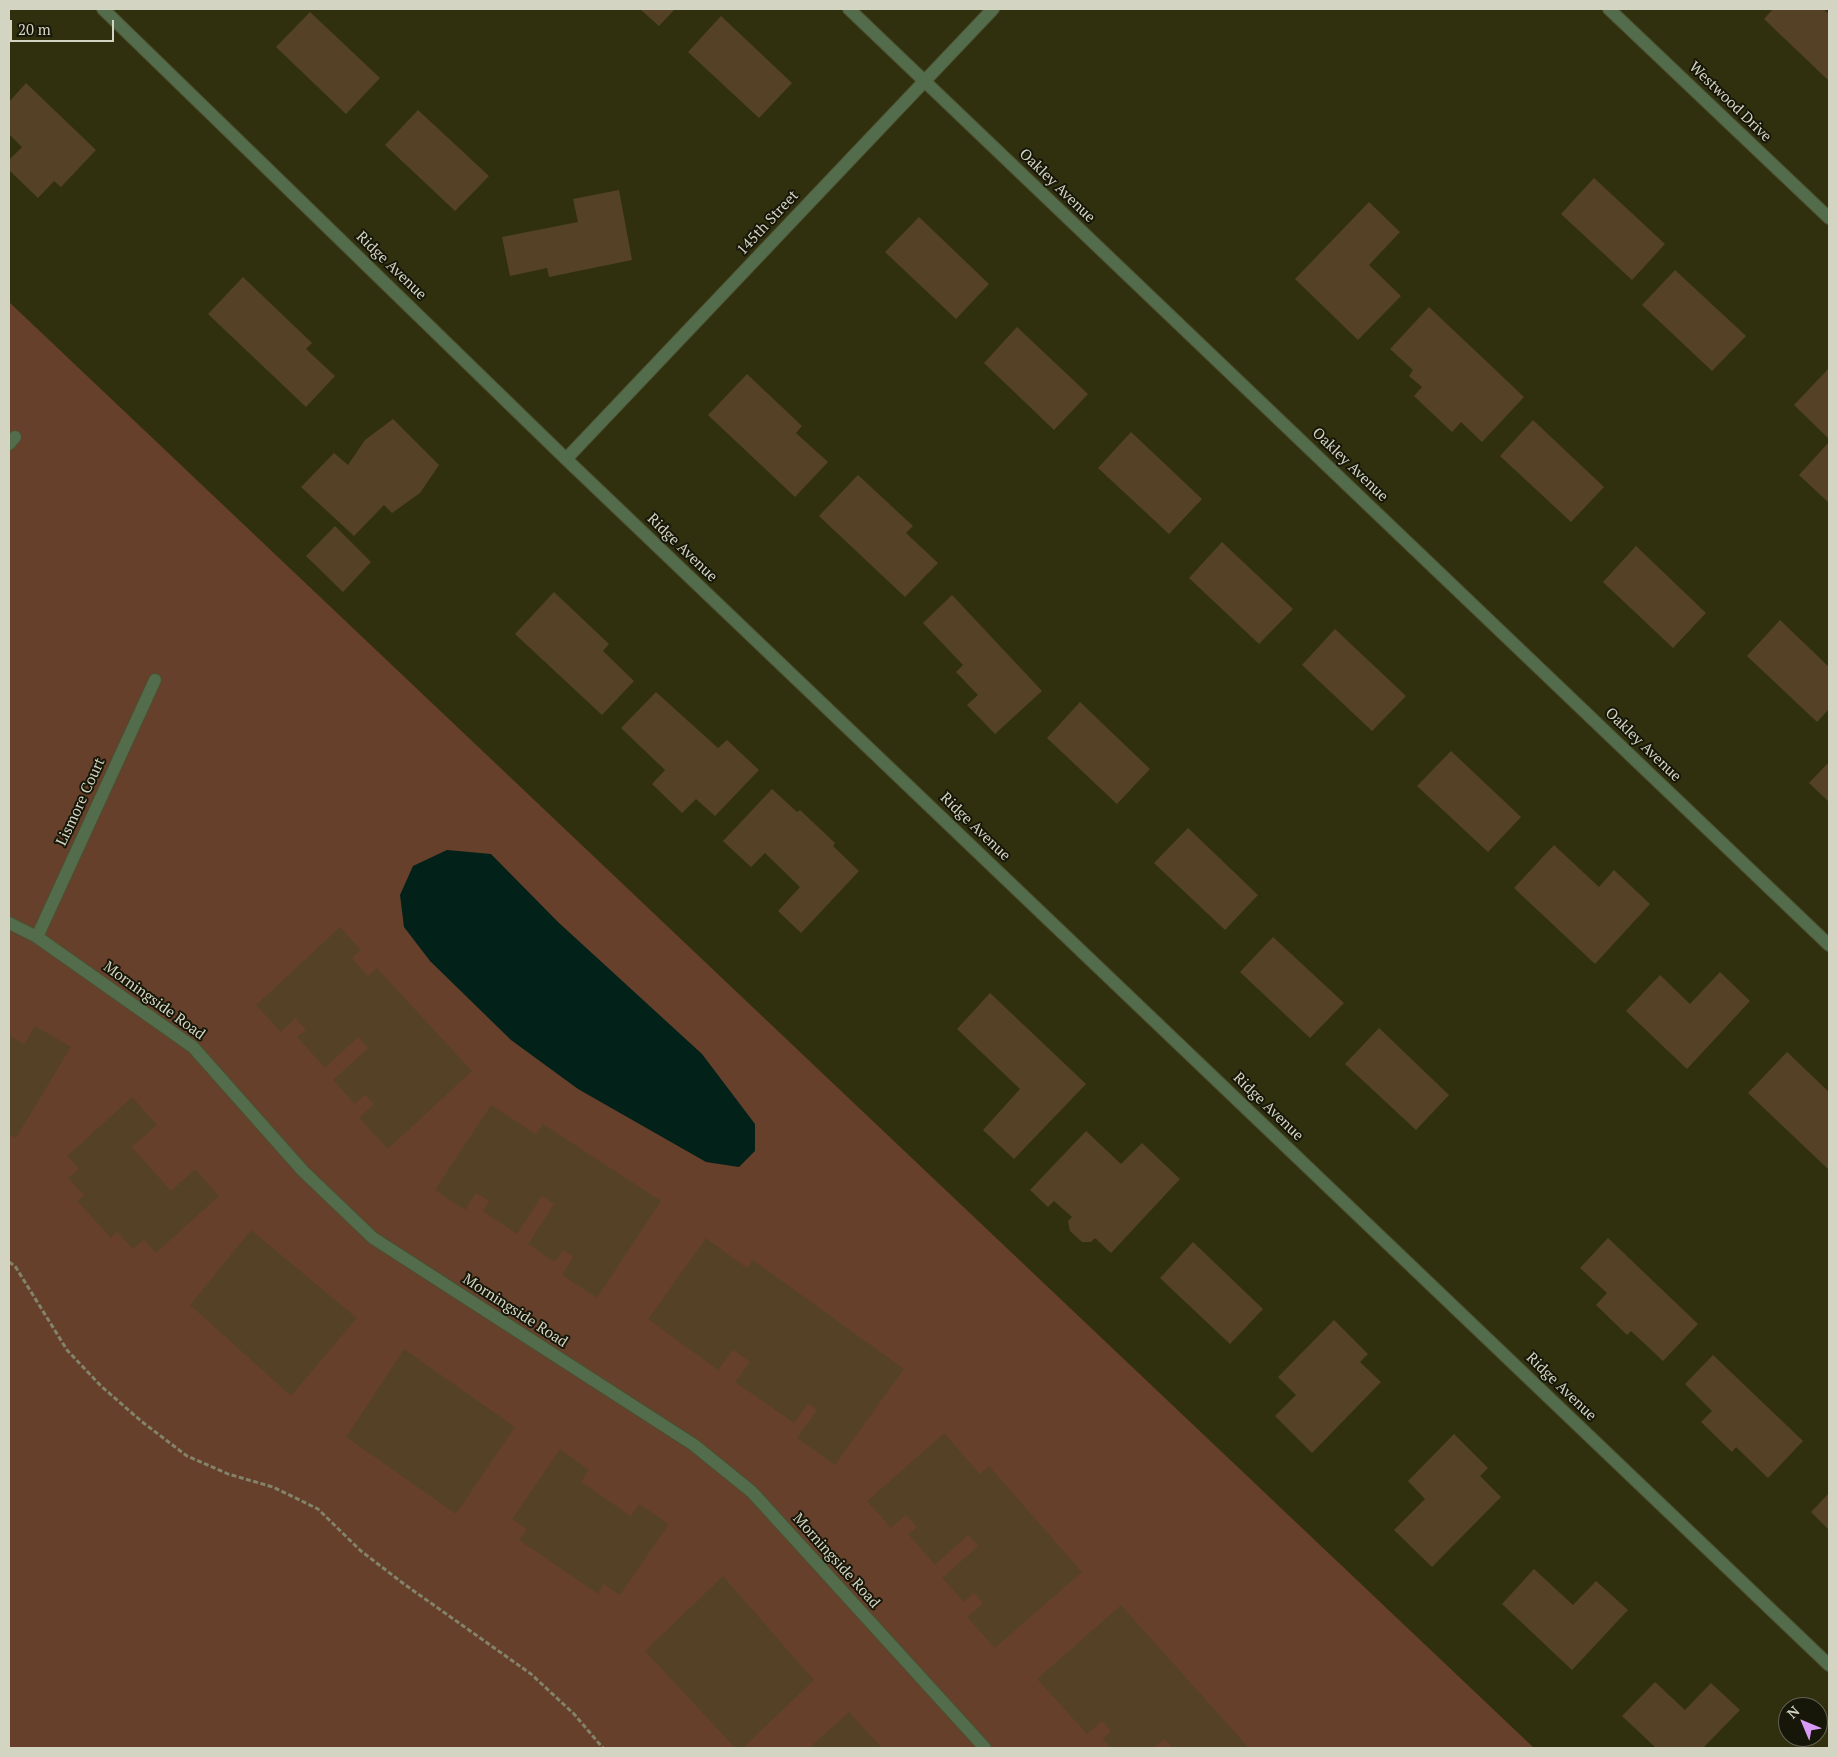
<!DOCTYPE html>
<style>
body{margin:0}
#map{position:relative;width:1838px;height:1757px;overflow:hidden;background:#30300f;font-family:"PT Serif",serif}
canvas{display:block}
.frame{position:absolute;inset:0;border:10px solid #d3d4c2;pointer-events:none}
.north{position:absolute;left:1778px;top:1697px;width:50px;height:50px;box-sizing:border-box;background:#171709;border:1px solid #626353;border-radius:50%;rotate:315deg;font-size:14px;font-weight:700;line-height:20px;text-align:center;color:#d3d4c2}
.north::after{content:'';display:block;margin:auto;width:18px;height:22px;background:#d99af7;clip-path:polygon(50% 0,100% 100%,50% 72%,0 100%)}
.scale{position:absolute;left:10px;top:20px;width:104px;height:22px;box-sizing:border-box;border:2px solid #d3d4c2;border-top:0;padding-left:6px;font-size:15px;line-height:18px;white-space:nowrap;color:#d3d4c2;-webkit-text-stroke:4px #171709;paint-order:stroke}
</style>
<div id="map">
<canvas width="1838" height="1757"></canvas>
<div class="frame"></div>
<div class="north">N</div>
<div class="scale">20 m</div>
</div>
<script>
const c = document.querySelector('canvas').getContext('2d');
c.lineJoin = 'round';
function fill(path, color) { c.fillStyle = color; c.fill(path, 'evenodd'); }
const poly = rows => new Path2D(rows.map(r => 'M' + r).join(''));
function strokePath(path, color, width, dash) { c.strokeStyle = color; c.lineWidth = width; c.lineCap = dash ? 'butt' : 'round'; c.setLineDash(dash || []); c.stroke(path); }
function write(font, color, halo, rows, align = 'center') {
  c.font = font + ' "PT Serif",serif'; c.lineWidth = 4; c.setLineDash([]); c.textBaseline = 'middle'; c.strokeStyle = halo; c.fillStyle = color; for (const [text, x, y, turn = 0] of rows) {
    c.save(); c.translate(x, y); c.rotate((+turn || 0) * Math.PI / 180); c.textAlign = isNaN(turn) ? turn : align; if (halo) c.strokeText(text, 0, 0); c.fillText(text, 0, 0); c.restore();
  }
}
const green = poly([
 [9,302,1534,1748,9,1748]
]);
const water = poly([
 [447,850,491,854,558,922,702,1054,755,1124,755,1151,739,1167,706,1162,578,1089,511,1040,430,961,404,927,400,895,413,866]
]);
const building = poly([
 [640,9,675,9,659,26],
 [1773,9,1823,9,1829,14,1829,81,1764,19],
 [310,12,380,78,346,114,276,47],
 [721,16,792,83,759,118,688,52],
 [26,83,96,150,61,187,54,181,38,198,9,170,9,160,22,147,9,134,9,102],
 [418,110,489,176,455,211,385,145],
 [1594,178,1665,244,1632,280,1561,214],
 [619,190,632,260,549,277,547,268,510,276,502,237,578,222,573,199],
 [1369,202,1400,232,1369,265,1401,296,1358,340,1295,279],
 [919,217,989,284,956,319,885,252],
 [1675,270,1746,336,1712,371,1642,305],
 [243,277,312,343,306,349,335,376,306,407,208,314],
 [1429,307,1524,397,1482,442,1461,422,1452,432,1414,396,1422,387,1409,376,1413,370,1390,349],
 [1017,327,1088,394,1054,430,984,363],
 [1829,368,1829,439,1794,405],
 [747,374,802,426,796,433,828,462,795,497,708,415],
 [393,419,439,465,420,493,392,513,384,505,354,536,301,487,334,453,348,465,365,440],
 [1533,420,1604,487,1571,522,1500,456],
 [1131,432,1202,499,1169,534,1098,468],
 [1829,442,1829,503,1799,475],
 [858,475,913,526,906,533,938,563,905,597,819,516],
 [335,526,371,562,343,592,306,556],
 [1222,542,1293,609,1259,644,1189,578],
 [1636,546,1706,613,1673,648,1603,582],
 [554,592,609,644,603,651,634,681,602,715,515,634],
 [952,595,1042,691,995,734,967,705,978,695,956,672,963,665,923,623],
 [1780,620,1829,667,1829,709,1817,722,1747,656],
 [1335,629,1406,696,1372,731,1302,665],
 [656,692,718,748,727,740,759,770,715,816,696,799,682,813,652,784,665,770,621,728],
 [1080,702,1150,769,1117,804,1047,738],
 [1451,751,1521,817,1488,852,1417,786],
 [1829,762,1829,802,1809,783],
 [772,789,797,812,800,810,835,843,833,846,859,871,801,933,778,911,800,887,765,853,751,867,723,841],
 [1188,828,1258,895,1225,930,1154,863],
 [1554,845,1599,887,1614,870,1650,904,1595,964,1514,888],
 [340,927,361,950,352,958,368,976,377,968,472,1071,388,1149,359,1118,374,1104,365,1095,355,1104,333,1080,368,1048,358,1037,325,1068,297,1037,306,1030,295,1018,281,1032,256,1005],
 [1273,937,1344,1003,1310,1038,1240,972],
 [1720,972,1750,1001,1687,1069,1626,1011,1660,975,1690,1004],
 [990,993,1086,1084,1014,1159,983,1130,1020,1089,957,1029],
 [35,1026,71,1047,16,1138,9,1134,9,1035,24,1044],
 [1379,1028,1449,1095,1416,1130,1345,1064],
 [1787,1052,1829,1092,1829,1170,1748,1093],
 [132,1097,157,1125,132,1147,171,1191,195,1169,219,1196,156,1253,144,1240,133,1249,117,1232,111,1238,77,1201,84,1195,68,1178,79,1169,67,1156],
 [491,1105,536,1134,543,1124,661,1201,597,1298,562,1275,573,1257,563,1250,555,1262,528,1244,554,1204,542,1196,517,1234,483,1211,489,1201,476,1193,465,1210,435,1190],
 [1086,1131,1121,1164,1142,1143,1180,1179,1111,1253,1095,1238,1091,1242,1082,1242,1070,1231,1068,1221,1072,1217,1054,1201,1048,1207,1030,1190],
 [251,1230,357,1318,291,1396,190,1305],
 [706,1238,747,1268,753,1260,904,1369,835,1465,797,1438,817,1410,808,1404,794,1423,735,1382,750,1362,733,1350,718,1370,648,1319],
 [1608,1238,1698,1324,1663,1361,1631,1331,1627,1335,1596,1305,1607,1293,1580,1268],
 [1193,1242,1263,1309,1230,1344,1160,1278],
 [1334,1320,1368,1354,1360,1362,1381,1382,1312,1453,1275,1416,1296,1395,1278,1377],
 [404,1349,515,1427,456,1514,346,1437],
 [1713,1355,1803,1441,1768,1478,1736,1447,1732,1452,1701,1422,1712,1411,1685,1384],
 [944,1433,980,1474,989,1466,1082,1572,995,1648,967,1617,983,1603,974,1593,964,1602,942,1578,978,1546,968,1535,935,1565,908,1534,917,1527,906,1515,891,1528,867,1501],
 [1454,1434,1488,1468,1480,1476,1501,1497,1432,1567,1394,1530,1425,1499,1408,1481],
 [560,1449,589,1470,581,1482,631,1516,639,1504,669,1524,620,1595,604,1584,598,1594,519,1540,527,1529,512,1519],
 [1829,1493,1829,1530,1811,1512],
 [1534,1569,1573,1605,1596,1581,1628,1610,1572,1670,1502,1604],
 [723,1576,814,1680,743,1748,735,1748,645,1651],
 [1121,1605,1249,1748,1172,1748,1164,1739,1154,1748,1111,1748,1102,1739,1111,1731,1102,1721,1087,1734,1037,1679],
 [1655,1682,1685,1710,1711,1683,1740,1710,1703,1748,1656,1748,1622,1716],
 [849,1712,882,1748,809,1748]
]);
const path = poly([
 [9,1262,15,1266,67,1350,101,1386,141,1421,187,1456,228,1474,273,1487,318,1509,361,1551,404,1584,531,1674,574,1714,603,1748]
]);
const minor = poly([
 [103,9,566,459,1829,1665],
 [849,9,1829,945],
 [1609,9,1829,218],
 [9,444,15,437],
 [566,459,993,9],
 [9,923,37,937,193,1047,303,1171,373,1238,694,1445,752,1492,985,1748],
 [37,937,155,680]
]);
const streetNames = [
 ["Westwood Drive",1730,102,44],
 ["Oakley Avenue",1057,186,44],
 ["145th Street",768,223,-47],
 ["Ridge Avenue",391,266,44],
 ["Oakley Avenue",1350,465,44],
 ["Ridge Avenue",682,548,44],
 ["Oakley Avenue",1643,745,44],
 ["Lismore Court",81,802,-65],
 ["Ridge Avenue",975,827,44],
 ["Morningside Road",154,1001,36],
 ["Ridge Avenue",1268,1107,44],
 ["Morningside Road",515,1311,33],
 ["Ridge Avenue",1561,1387,44],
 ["Morningside Road",836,1561,48]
];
fill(green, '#67402c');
fill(water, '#022118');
fill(building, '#554226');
strokePath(minor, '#4d4e2f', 14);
strokePath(path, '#828369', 3, [5, 2.5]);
strokePath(minor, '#526c4c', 12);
write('15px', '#d3d4c2', '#171709', streetNames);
</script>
